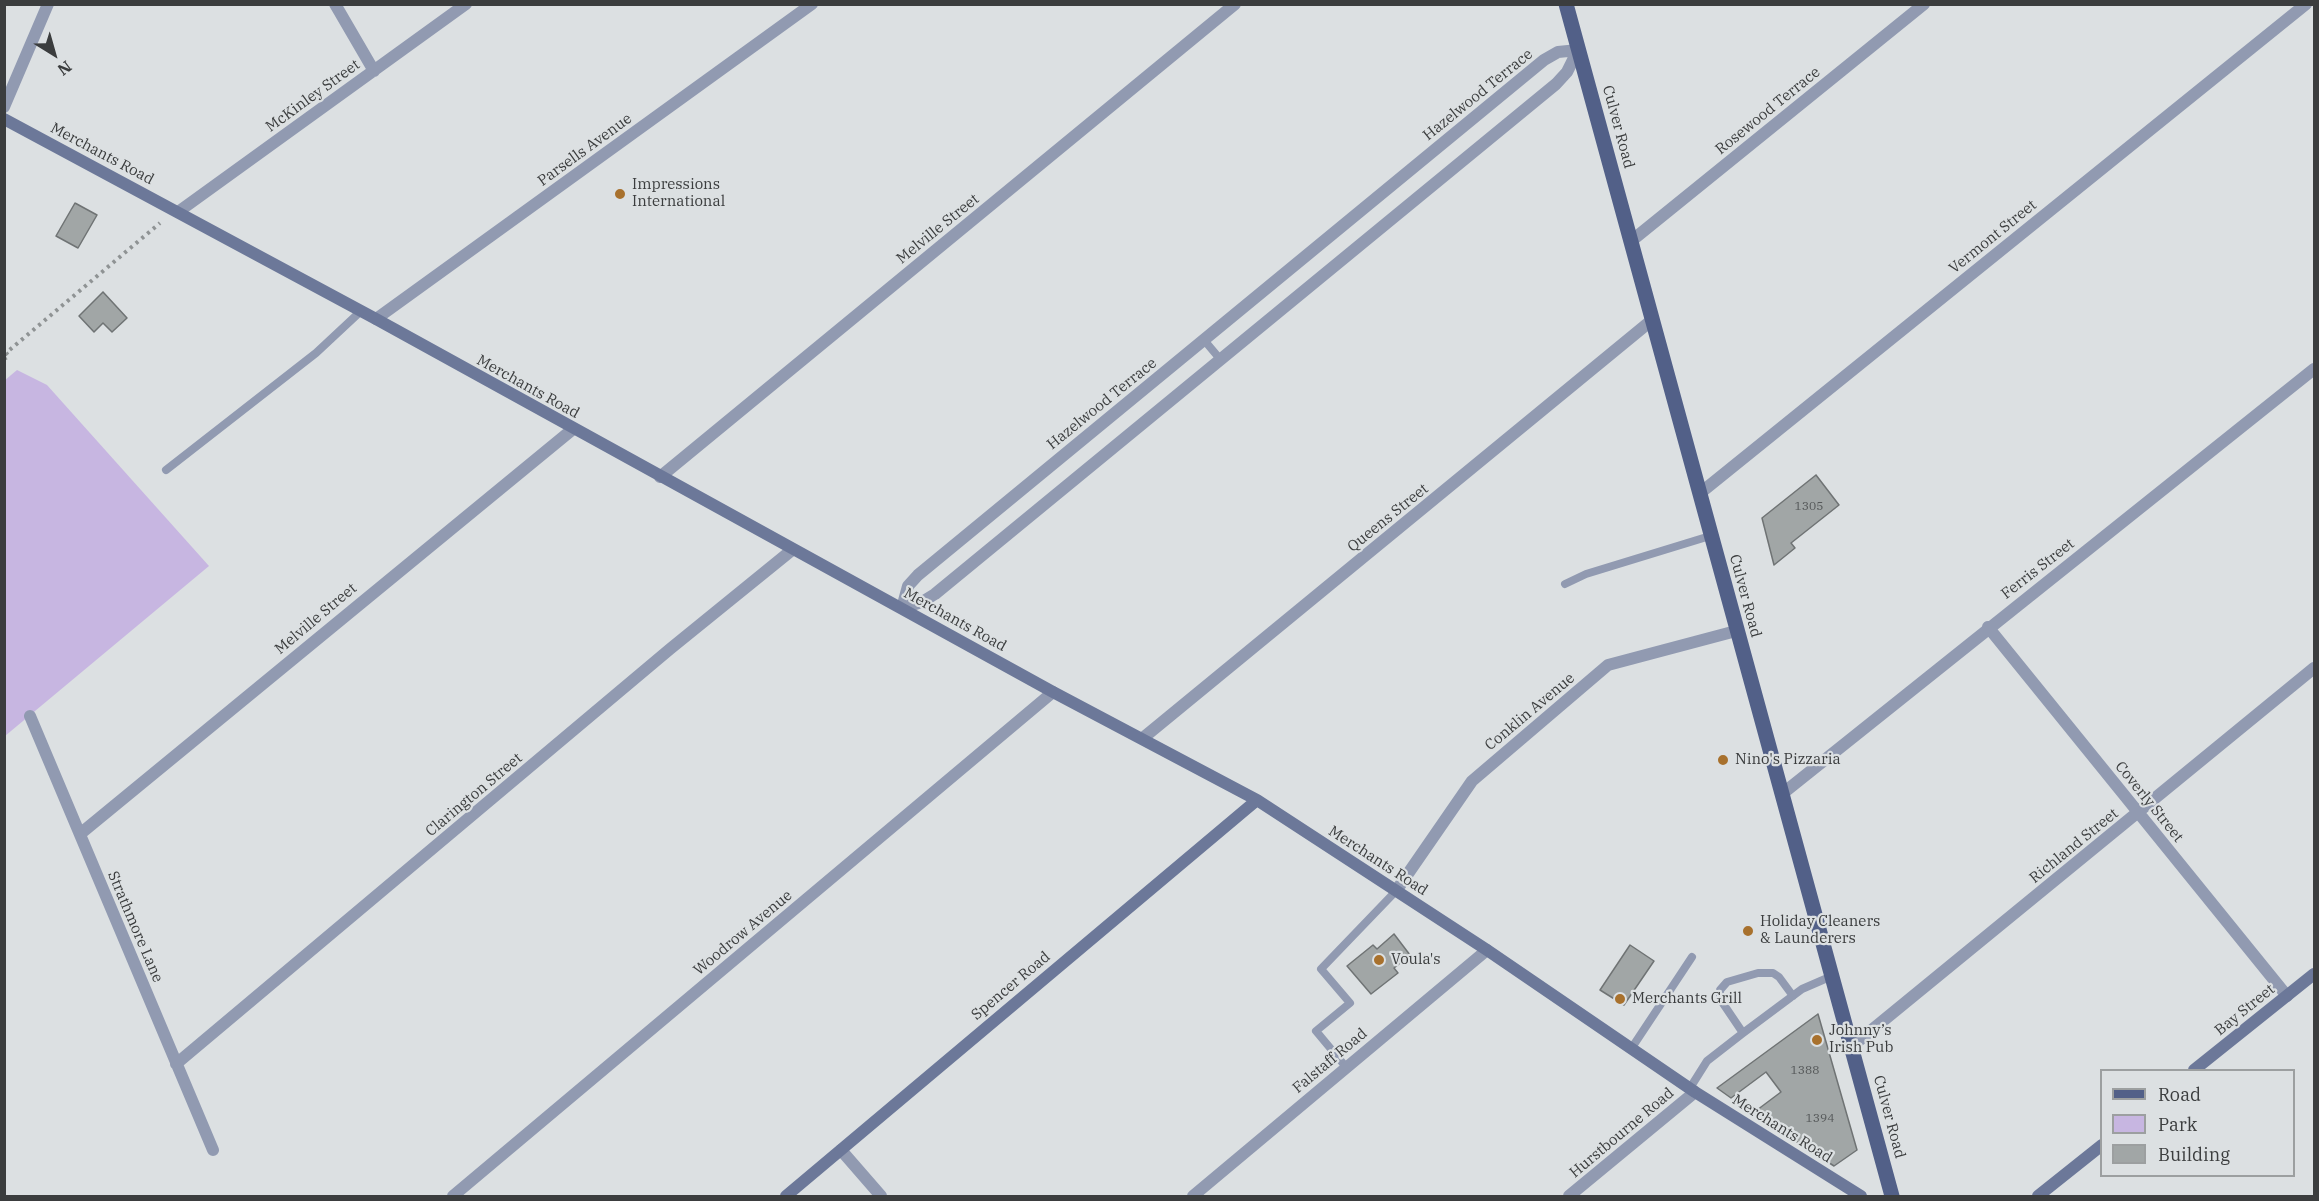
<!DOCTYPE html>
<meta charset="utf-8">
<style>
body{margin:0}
#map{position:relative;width:2319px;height:1201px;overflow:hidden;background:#dce0e2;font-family:"IBM Plex Serif",serif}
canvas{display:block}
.frame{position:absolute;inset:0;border:6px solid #3b3d3e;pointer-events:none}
.legend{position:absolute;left:2100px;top:1069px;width:195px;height:108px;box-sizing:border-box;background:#dce0e2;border:2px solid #9c9fa0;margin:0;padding:8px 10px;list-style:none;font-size:18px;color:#3b3d3e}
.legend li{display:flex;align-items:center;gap:12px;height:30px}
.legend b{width:30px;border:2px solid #9c9fa0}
.north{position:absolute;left:24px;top:24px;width:60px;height:60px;-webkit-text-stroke:4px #dce0e2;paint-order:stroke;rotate:143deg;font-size:16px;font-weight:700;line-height:24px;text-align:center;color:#3b3d3e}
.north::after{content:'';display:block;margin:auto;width:21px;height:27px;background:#3b3d3e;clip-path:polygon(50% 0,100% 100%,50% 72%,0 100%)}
</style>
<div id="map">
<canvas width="2319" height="1201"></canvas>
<div class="frame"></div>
<ul class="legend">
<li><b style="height:8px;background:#526088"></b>Road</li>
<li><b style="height:16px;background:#c7b6e1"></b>Park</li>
<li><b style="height:16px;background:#a1a6a6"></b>Building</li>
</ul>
<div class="north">N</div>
</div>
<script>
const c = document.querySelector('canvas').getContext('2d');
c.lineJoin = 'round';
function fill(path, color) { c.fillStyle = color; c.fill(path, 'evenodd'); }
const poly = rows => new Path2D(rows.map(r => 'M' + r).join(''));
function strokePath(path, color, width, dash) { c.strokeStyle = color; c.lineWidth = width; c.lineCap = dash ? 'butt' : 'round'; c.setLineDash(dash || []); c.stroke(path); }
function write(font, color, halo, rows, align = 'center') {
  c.font = font + ' "IBM Plex Serif",serif'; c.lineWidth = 4.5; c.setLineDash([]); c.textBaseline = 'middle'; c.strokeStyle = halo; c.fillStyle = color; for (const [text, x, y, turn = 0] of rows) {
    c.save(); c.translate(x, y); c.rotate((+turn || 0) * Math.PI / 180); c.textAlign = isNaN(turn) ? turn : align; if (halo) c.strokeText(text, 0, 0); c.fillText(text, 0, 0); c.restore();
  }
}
const green = poly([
 [17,370,47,385,209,566,5,736,4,381]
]);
const building = poly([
 [75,203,97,215,78,248,56,236,75,203],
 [103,292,127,318,112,332,103,323,94,332,79,316,103,292],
 [1816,475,1839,505,1791,543,1795,548,1774,565,1762,518,1816,475],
 [1394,934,1410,955,1394,968,1398,973,1371,994,1347,966,1373,945,1377,949,1394,934],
 [1630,945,1654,961,1624,1005,1600,990,1630,945],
 [1818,1014,1857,1150,1834,1166,1753,1113,1781,1092,1766,1072,1731,1098,1717,1088,1818,1014]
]);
const path = poly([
 [4,359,9,356,6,353,160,223]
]);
const lane = poly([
 [1204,340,1220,359],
 [166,470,316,353,361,311],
 [1565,584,1586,574,1710,536],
 [1743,1033,1720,999,1720,990,1727,982,1758,973,1773,973,1779,977,1793,996],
 [1631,1049,1692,957],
 [1346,1067,1316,1031,1350,1003,1321,969,1396,891],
 [1690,1088,1707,1061,1743,1033,1802,989,1832,976]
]);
const street = poly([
 [335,4,374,71],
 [4,107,48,4],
 [178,212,466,4],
 [1630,242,1924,4],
 [376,319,812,4],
 [660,477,1235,4],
 [1699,494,2306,4],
 [902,608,908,586,918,575,1544,60,1558,52,1578,50],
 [902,608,922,602,935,594,1556,84,1567,72,1578,50],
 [1988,627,2287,996],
 [30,716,213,1150],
 [1143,738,1652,320],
 [1782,794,2314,369],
 [80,834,573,429],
 [1396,891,1472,781,1608,665,1736,631],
 [1851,1047,2314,668],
 [176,1064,670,649,792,550],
 [841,1150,881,1196],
 [453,1196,1053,692],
 [1193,1196,1487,950],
 [1569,1196,1695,1092]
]);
const secondary = poly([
 [4,119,376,319,1053,692,1257,800,1487,950,1695,1092,1861,1196],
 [2194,1070,2314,974],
 [786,1196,1257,800],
 [2038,1196,2102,1145]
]);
const primary = poly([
 [1566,4,1892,1196]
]);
const markers = [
 [620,194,6,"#a8712d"],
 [1723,760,6,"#a8712d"],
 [1748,931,6,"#a8712d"],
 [1379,960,6,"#a8712d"],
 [1620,999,6,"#a8712d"],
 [1817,1040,6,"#a8712d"]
];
const numberNames = [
 ["1305",1809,507],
 ["1388",1805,1071],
 ["1394",1820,1119]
];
const streetNames = [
 ["Hazelwood Terrace",1478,95,-39],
 ["McKinley Street",313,96,-36],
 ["Rosewood Terrace",1768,111,-39],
 ["Culver Road",1618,127,75],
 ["Parsells Avenue",585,150,-36],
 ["Merchants Road",102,154,28],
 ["Melville Street",938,229,-39],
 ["Vermont Street",1993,237,-39],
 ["Merchants Road",528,387,29],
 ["Hazelwood Terrace",1102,404,-39],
 ["Queens Street",1388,518,-39],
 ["Ferris Street",2038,569,-38],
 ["Culver Road",1745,596,75],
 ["Melville Street",316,619,-40],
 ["Merchants Road",955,620,29],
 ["Conklin Avenue",1530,712,-40],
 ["Clarington Street",474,795,-40],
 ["Coverly Street",2149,802,51],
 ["Richland Street",2074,846,-39],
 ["Merchants Road",1378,861,33],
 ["Strathmore Lane",135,927,67],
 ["Woodrow Avenue",743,933,-40],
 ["Spencer Road",1011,986,-40],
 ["Bay Street",2245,1010,-39],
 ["Falstaff Road",1330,1061,-40],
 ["Culver Road",1889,1117,75],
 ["Merchants Road",1782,1129,32],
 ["Hurstbourne Road",1622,1133,-40]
];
const poiNames = [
 ["Impressions",632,185],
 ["International",632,202],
 ["Nino's Pizzaria",1735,760],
 ["Holiday Cleaners",1760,922],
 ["& Launderers",1760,939],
 ["Voula's",1391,960],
 ["Merchants Grill",1632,999],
 ["Johnny’s",1829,1031],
 ["Irish Pub",1829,1048]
];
fill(green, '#c7b6e1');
fill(building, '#a1a6a6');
strokePath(building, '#6f7374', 1.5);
strokePath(path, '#8f9394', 4, [3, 4.5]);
strokePath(lane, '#919ab1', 8);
strokePath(street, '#919ab1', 12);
strokePath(secondary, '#6c7899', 12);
strokePath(primary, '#526088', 15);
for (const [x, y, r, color] of markers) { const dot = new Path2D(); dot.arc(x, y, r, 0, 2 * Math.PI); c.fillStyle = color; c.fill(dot); strokePath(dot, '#dce0e2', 2); }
write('12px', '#545758', null, numberNames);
write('15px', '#3b3d3e', '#dce0e2', streetNames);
write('15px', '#3b3d3e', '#dce0e2', poiNames, 'left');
</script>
